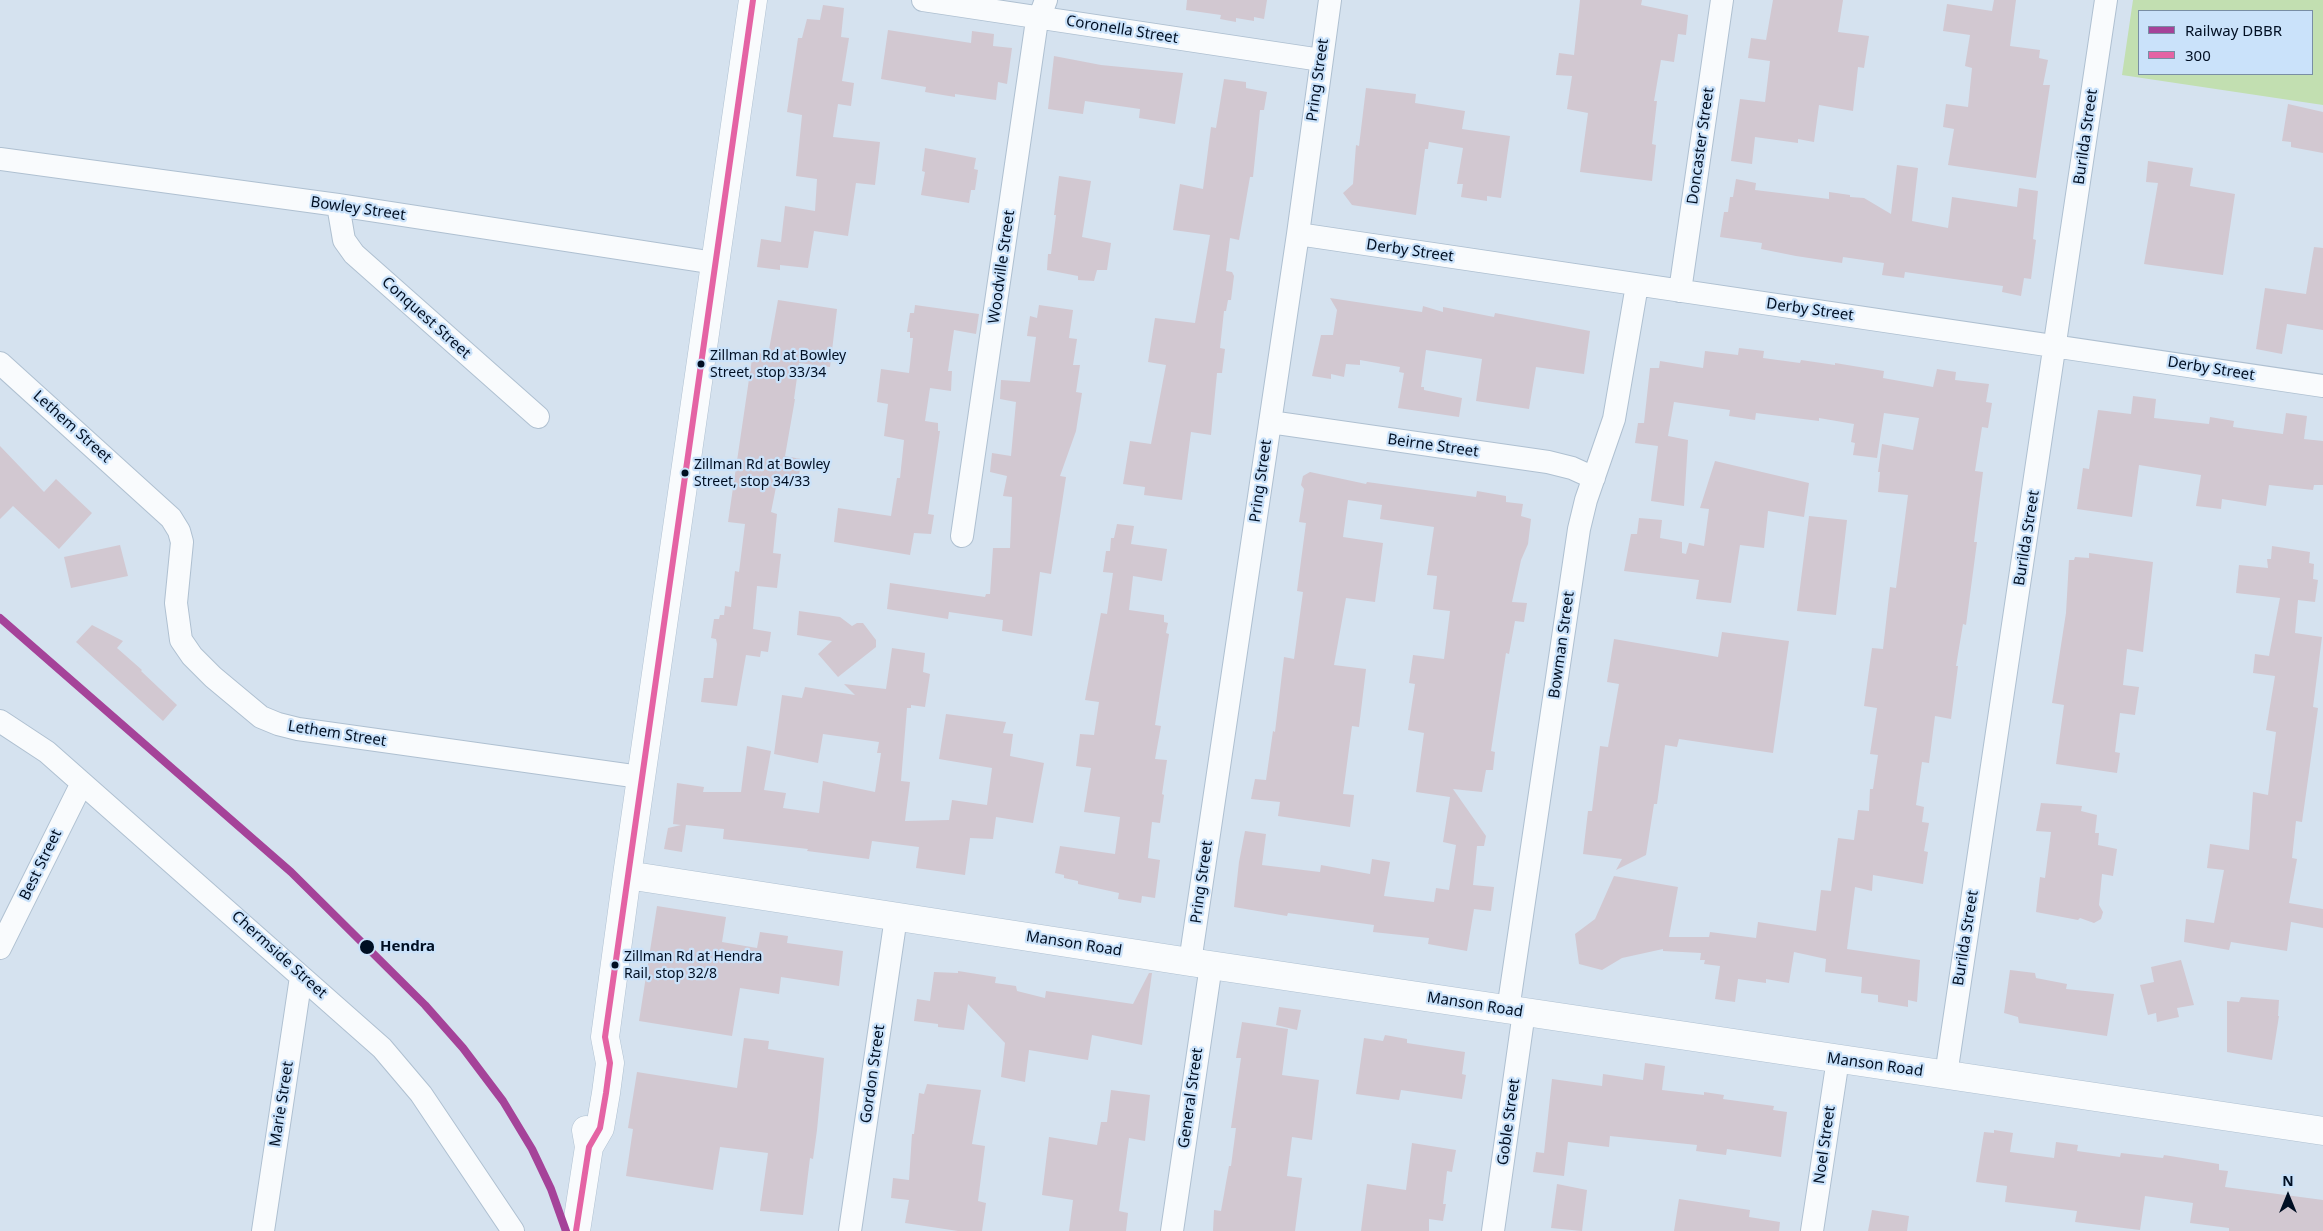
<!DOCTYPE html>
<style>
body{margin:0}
#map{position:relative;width:2323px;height:1231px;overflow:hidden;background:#d5e2ef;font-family:"Noto Sans",sans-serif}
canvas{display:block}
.legend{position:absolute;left:2138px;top:10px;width:175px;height:65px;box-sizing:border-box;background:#cae2fa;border:1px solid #798ea4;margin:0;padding:6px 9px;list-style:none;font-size:15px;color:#000f23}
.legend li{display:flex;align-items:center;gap:10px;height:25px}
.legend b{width:25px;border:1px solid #798ea4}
.north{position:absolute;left:2263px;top:1171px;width:50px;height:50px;-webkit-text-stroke:4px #cae2fa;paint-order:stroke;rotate:0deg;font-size:14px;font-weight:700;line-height:20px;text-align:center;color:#000f23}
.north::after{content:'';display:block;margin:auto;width:18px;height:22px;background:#000f23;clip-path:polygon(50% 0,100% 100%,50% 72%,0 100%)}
</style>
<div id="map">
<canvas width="2323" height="1231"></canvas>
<ul class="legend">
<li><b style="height:6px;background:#a54399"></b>Railway DBBR</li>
<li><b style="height:6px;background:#e463a4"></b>300</li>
</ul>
<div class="north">N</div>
</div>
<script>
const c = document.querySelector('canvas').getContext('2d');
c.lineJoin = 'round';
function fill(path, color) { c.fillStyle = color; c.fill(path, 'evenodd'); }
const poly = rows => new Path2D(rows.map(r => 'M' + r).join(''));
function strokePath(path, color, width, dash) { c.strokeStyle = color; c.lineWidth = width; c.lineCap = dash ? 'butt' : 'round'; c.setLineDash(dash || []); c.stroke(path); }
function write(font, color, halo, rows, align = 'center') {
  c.font = font + ' "Noto Sans",sans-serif'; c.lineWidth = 4.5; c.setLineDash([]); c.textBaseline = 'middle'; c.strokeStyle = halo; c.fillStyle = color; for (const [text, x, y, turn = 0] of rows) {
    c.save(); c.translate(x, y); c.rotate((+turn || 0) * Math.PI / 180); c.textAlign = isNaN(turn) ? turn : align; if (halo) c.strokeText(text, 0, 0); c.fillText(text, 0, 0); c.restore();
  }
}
const green = poly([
 [2133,0,2323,0,2323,105,2122,75],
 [2139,11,2312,11,2312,74,2139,74]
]);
const building = poly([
 [1187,0,1267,0,1264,19,1254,17,1254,21,1236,18,1236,22,1220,19,1221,15,1186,10],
 [1580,0,1642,0,1641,5,1688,15,1686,35,1678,34,1674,62,1661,60,1654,101,1657,101,1652,144,1656,145,1652,181,1580,172,1588,113,1567,109,1572,76,1556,75,1559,53,1574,55],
 [1773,0,1843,0,1838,32,1869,36,1864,68,1858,67,1853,111,1819,105,1814,142,1798,139,1798,143,1755,137,1752,164,1731,161,1740,99,1765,102,1770,61,1748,58,1751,38,1766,40],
 [1994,0,2016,0,2010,46,2040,50,2039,58,2048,60,2043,85,2050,85,2036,178,1948,165,1954,129,1943,127,1946,104,1968,107,1972,68,1965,66,1970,35,1943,31,1947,4,1992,11],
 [823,5,844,8,841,37,849,38,842,81,854,83,851,106,838,104,833,137,880,142,875,185,856,183,848,236,814,231,808,268,780,265,780,270,757,267,761,239,781,242,785,206,815,211,817,179,796,176,802,115,787,112,798,38,802,38,807,19,820,20],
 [888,30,971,43,972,31,994,34,993,46,1012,48,1007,84,998,82,996,100,955,94,955,97,925,92,926,87,881,79],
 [1054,56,1101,65,1183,73,1175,124,1139,118,1140,109,1085,101,1083,114,1048,109],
 [1224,79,1246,82,1246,88,1267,92,1264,110,1260,110,1253,177,1250,177,1239,240,1230,238,1226,271,1232,272,1234,276,1231,300,1228,300,1226,311,1224,311,1220,348,1225,349,1222,373,1217,373,1211,435,1191,432,1182,500,1144,495,1145,487,1123,484,1130,441,1151,444,1166,365,1148,362,1155,318,1195,323,1210,235,1173,230,1180,184,1203,189,1211,127,1216,128],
 [1366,88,1416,94,1415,103,1465,111,1462,129,1510,136,1501,198,1487,196,1487,201,1461,197,1463,184,1457,184,1463,148,1429,142,1428,149,1425,149,1416,215,1352,205,1343,193,1353,184,1356,145,1359,146],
 [2288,104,2323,112,2323,153,2291,147,2291,142,2282,141],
 [925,148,976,158,974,169,978,170,975,190,971,190,969,203,921,195,925,172,922,171],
 [2148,161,2193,168,2190,186,2235,194,2223,275,2144,264,2158,183,2146,182],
 [1897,165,1918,168,1912,221,1948,228,1952,197,2017,207,2019,188,2038,191,2033,239,2036,240,2031,279,2024,278,2021,296,2002,292,2003,286,1905,272,1904,278,1882,275,1884,263,1843,257,1842,263,1796,256,1761,249,1762,243,1720,237,1724,212,1728,212,1730,197,1733,197,1736,179,1756,183,1755,190,1829,199,1829,192,1850,195,1850,197,1864,198,1891,214],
 [1059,176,1091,181,1082,237,1111,243,1107,270,1097,270,1094,281,1078,280,1078,276,1047,270,1048,254,1051,254,1056,215,1054,215],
 [2314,247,2323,248,2323,330,2287,324,2282,354,2256,349,2265,288,2306,294],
 [1330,298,1422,312,1423,306,1443,312,1443,307,1494,317,1495,313,1590,331,1584,374,1536,367,1529,409,1476,401,1482,359,1426,350,1421,387,1424,387,1424,390,1462,398,1459,417,1398,408,1404,373,1399,372,1400,367,1360,360,1360,365,1346,364,1344,377,1331,374,1331,379,1312,376,1321,335,1333,335,1337,310],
 [778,300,837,309,830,367,799,363,794,399,795,399,785,456,801,459,798,484,777,482,771,512,777,514,773,553,781,554,777,588,757,586,753,629,771,632,768,652,761,651,760,657,746,655,737,706,701,702,704,678,713,678,717,644,716,639,711,638,714,619,719,619,720,615,724,615,725,606,731,607,735,571,739,572,745,524,728,522,753,352,768,355],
 [915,305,979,314,976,334,954,330,948,371,952,371,951,391,930,388,925,421,938,423,938,431,940,431,928,514,934,515,931,534,914,533,910,555,834,542,838,508,891,516,897,478,900,478,904,440,884,436,888,404,877,402,881,369,909,373,913,338,910,338,910,332,907,332,910,313,914,313],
 [1039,305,1073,310,1069,338,1077,339,1073,365,1080,365,1076,392,1082,393,1076,431,1060,476,1066,477,1051,574,1040,572,1032,636,1002,631,1003,620,949,612,948,619,887,609,890,583,985,597,986,594,990,594,993,548,1010,548,1012,497,1003,496,1007,476,990,472,992,453,1011,456,1016,402,1000,399,1001,380,1030,382,1036,337,1027,336,1030,316,1037,318],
 [1739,348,1764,351,1763,358,1800,363,1801,360,1835,365,1835,363,1884,371,1883,378,1933,387,1937,369,1956,372,1955,380,1989,384,1986,402,1992,403,1988,428,1982,427,1975,471,1983,472,1974,542,1977,542,1966,625,1963,624,1956,666,1958,666,1951,719,1935,716,1929,763,1922,762,1916,805,1924,807,1922,822,1929,823,1924,851,1928,852,1923,884,1873,875,1872,891,1855,887,1847,949,1920,960,1917,1002,1908,1000,1908,1007,1878,1002,1878,995,1861,993,1862,977,1825,972,1826,959,1794,952,1789,983,1766,979,1766,983,1738,979,1735,1002,1715,999,1720,966,1704,964,1705,960,1700,960,1701,953,1663,951,1663,949,1622,958,1602,970,1579,964,1575,934,1595,919,1614,876,1678,887,1669,937,1709,937,1710,932,1756,938,1758,922,1816,931,1821,890,1831,891,1838,838,1854,840,1858,810,1869,811,1870,789,1873,789,1878,755,1870,754,1877,708,1864,706,1872,648,1883,649,1890,587,1896,588,1908,495,1878,492,1880,472,1878,472,1882,444,1913,450,1919,418,1884,413,1877,458,1853,455,1855,443,1851,442,1854,424,1819,418,1819,421,1756,413,1755,420,1729,416,1730,410,1674,402,1668,436,1688,440,1684,506,1651,501,1658,446,1635,443,1638,423,1644,423,1650,368,1659,368,1660,361,1703,368,1705,351,1738,355],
 [2133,396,2156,399,2154,418,2209,424,2210,417,2234,421,2233,427,2283,434,2286,413,2307,416,2304,439,2323,441,2323,485,2314,485,2313,490,2269,485,2266,506,2222,499,2221,509,2196,506,2201,475,2139,465,2132,517,2077,509,2083,468,2089,469,2098,410,2131,414],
 [0,446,44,492,56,479,92,513,59,549,13,506,0,519],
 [1715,461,1809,483,1804,517,1768,511,1764,548,1740,545,1731,603,1696,599,1699,580,1624,571,1631,534,1637,534,1639,518,1662,520,1660,538,1682,542,1682,553,1686,554,1689,543,1704,546,1709,509,1700,508],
 [1310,472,1366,484,1367,482,1476,497,1477,491,1506,496,1506,502,1523,504,1521,516,1531,519,1528,544,1521,560,1512,602,1527,603,1524,622,1515,621,1509,654,1506,653,1491,751,1495,752,1493,770,1486,770,1482,792,1453,789,1486,836,1484,846,1477,846,1473,885,1494,887,1491,911,1474,909,1467,951,1428,944,1429,938,1373,932,1374,925,1288,913,1287,916,1234,907,1239,862,1245,831,1266,834,1262,865,1320,872,1321,865,1370,874,1372,859,1390,862,1384,896,1434,902,1436,888,1449,890,1456,845,1443,842,1450,797,1416,792,1424,733,1408,730,1415,684,1409,683,1413,655,1444,659,1450,611,1433,609,1437,576,1427,575,1434,527,1380,519,1382,505,1348,500,1343,537,1383,543,1375,602,1346,598,1334,665,1366,669,1359,727,1352,726,1343,794,1354,795,1350,827,1278,816,1280,802,1251,799,1255,779,1266,780,1273,731,1275,732,1284,657,1294,659,1303,592,1297,591,1306,523,1299,522,1304,489,1301,485,1303,476],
 [1809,516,1847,520,1836,615,1797,611],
 [1117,524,1134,526,1131,544,1167,549,1162,581,1133,576,1129,610,1164,615,1164,622,1168,623,1166,633,1169,634,1155,725,1161,726,1155,759,1167,760,1162,794,1164,795,1160,823,1152,822,1148,858,1160,860,1155,898,1142,896,1141,903,1118,899,1119,893,1078,884,1078,881,1064,878,1064,875,1055,873,1060,846,1115,854,1120,817,1084,812,1091,768,1076,766,1080,734,1094,735,1099,702,1085,700,1101,613,1107,614,1113,573,1103,572,1106,551,1110,551,1111,538,1114,538],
 [120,545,128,576,71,588,64,557],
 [2272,546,2310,552,2309,563,2314,564,2313,579,2318,580,2315,602,2298,600,2295,633,2322,637,2313,707,2318,708,2302,822,2296,821,2292,858,2297,859,2289,903,2323,909,2323,928,2291,922,2287,951,2231,942,2229,950,2184,942,2186,919,2214,923,2224,870,2207,868,2210,844,2249,850,2253,792,2268,795,2276,732,2266,730,2275,676,2253,673,2255,654,2269,656,2280,598,2236,593,2239,565,2268,568,2267,559,2271,559],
 [2089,553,2153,562,2143,652,2127,649,2123,685,2139,687,2135,715,2120,713,2115,752,2120,753,2117,773,2056,764,2064,705,2052,703,2066,613,2069,560,2074,560,2075,557,2089,558],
 [799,611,840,617,852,626,857,623,863,623,876,640,876,647,838,677,818,654,832,641,797,635],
 [92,625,123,641,117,648,142,670,141,671,177,705,163,721,76,642],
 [1722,632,1789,641,1773,753,1679,739,1677,747,1665,745,1657,804,1654,804,1646,855,1616,870,1622,859,1583,854,1588,811,1592,811,1600,746,1608,747,1619,684,1607,682,1614,639,1718,657],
 [892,648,925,653,923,672,930,674,925,707,911,705,911,708,907,708,901,781,910,782,905,821,949,820,952,800,987,805,992,768,939,759,946,714,1006,722,1003,733,1013,734,1010,756,1044,763,1033,823,996,817,993,839,970,838,965,875,916,868,919,847,872,841,869,859,807,851,808,849,723,839,724,829,686,825,682,852,664,849,668,828,681,825,673,824,677,783,704,787,703,792,741,792,747,746,771,751,764,790,786,793,783,808,819,813,823,781,875,792,881,753,877,753,879,742,823,734,818,763,774,754,782,695,802,698,805,687,855,695,844,684,886,689],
 [2041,803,2082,806,2081,811,2097,815,2095,833,2099,833,2098,845,2117,849,2113,876,2102,874,2099,905,2103,912,2101,919,2094,923,2080,918,2078,920,2036,912,2040,877,2045,878,2051,832,2036,831],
 [657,906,726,917,722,942,757,948,760,932,788,936,787,943,843,951,839,986,781,977,779,994,740,988,732,1036,639,1021],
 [2181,960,2194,1005,2177,1008,2179,1017,2157,1022,2156,1013,2148,1015,2140,985,2154,982,2151,967],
 [2010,970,2035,973,2036,978,2067,984,2066,989,2114,994,2107,1036,2019,1023,2018,1017,2004,1013],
 [958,971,996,977,995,983,1016,986,1017,991,1045,998,1046,991,1133,1004,1149,973,1152,973,1142,1045,1092,1035,1088,1060,1029,1050,1025,1082,1001,1077,1005,1043,968,1004,964,1030,938,1027,938,1024,914,1021,917,999,930,1001,934,972,958,973],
 [2241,997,2279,1000,2278,1016,2279,1016,2272,1060,2227,1052,2227,1001,2239,1002],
 [1279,1007,1301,1010,1297,1030,1276,1025],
 [1242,1022,1288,1029,1282,1075,1319,1080,1312,1140,1292,1137,1287,1176,1302,1178,1295,1231,1213,1231,1214,1210,1221,1211,1229,1166,1231,1166,1236,1128,1231,1128,1241,1058,1236,1058],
 [1385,1035,1407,1039,1407,1043,1465,1052,1462,1074,1466,1075,1462,1099,1401,1090,1399,1100,1356,1094,1364,1038,1383,1041],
 [744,1038,769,1041,768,1049,824,1058,817,1130,813,1159,810,1158,803,1215,760,1211,768,1153,720,1147,713,1190,626,1176,633,1129,628,1128,637,1072,737,1088],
 [1645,1063,1665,1066,1662,1090,1704,1095,1704,1092,1724,1095,1723,1099,1774,1106,1773,1110,1787,1112,1781,1157,1727,1149,1726,1155,1696,1151,1697,1145,1610,1136,1609,1147,1568,1142,1564,1176,1533,1172,1536,1152,1544,1153,1552,1079,1602,1086,1603,1074,1643,1080],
 [927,1084,981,1090,972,1144,985,1146,978,1201,986,1203,982,1231,958,1231,905,1223,909,1200,891,1198,893,1178,909,1180,912,1134,914,1134,919,1093,924,1094],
 [1111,1090,1150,1095,1145,1141,1129,1138,1119,1211,1128,1213,1126,1231,1069,1231,1073,1200,1042,1195,1049,1137,1097,1145,1101,1122,1107,1122],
 [1994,1130,2013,1133,2010,1152,2054,1158,2056,1142,2078,1145,2077,1151,2120,1157,2121,1153,2163,1158,2164,1155,2219,1164,2219,1170,2228,1171,2225,1187,2323,1200,2323,1231,2229,1231,2229,1228,2190,1223,2193,1203,2145,1196,2140,1230,2075,1222,2077,1211,2005,1202,2007,1186,1976,1182,1984,1132,1994,1133],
 [1412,1143,1456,1150,1452,1172,1447,1171,1443,1204,1446,1204,1443,1221,1429,1219,1429,1231,1361,1231,1367,1184,1406,1190],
 [1557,1184,1587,1190,1582,1231,1551,1228],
 [1679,1199,1750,1210,1749,1217,1780,1222,1779,1231,1674,1231],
 [1872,1210,1909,1216,1907,1231,1868,1231]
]);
const street = poly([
 [923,0,1321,60],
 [0,159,338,205,715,263],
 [338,205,344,240,354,254,538,417],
 [1298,234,2323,386],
 [1680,291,1722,0],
 [0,363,171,518,179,531,182,542,176,603,181,640,192,656,213,677,261,717,278,724,298,729,640,777],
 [1270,422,1548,462,1572,468,1594,478],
 [962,536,1036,27,1046,0],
 [0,721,47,752,382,1048,421,1094,513,1231],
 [0,948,82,783],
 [1190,962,1298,234,1330,0],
 [1508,1010,1579,529,1586,500,1614,419,1637,285],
 [1946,1075,2106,0],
 [263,1231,301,977],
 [850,1231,896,917],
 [1172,1231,1211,965],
 [1493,1231,1524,1012],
 [1812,1231,1838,1059]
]);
const secondary = poly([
 [627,875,1190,962,2323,1131],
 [589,1147,600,1128,606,1093,610,1063,605,1037,627,875,753,0],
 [576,1231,589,1147,586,1130]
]);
const bus1 = poly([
 [576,1231,589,1147,600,1128,606,1093,610,1063,605,1037,753,0]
]);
const rail1 = poly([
 [0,618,291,872,425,1005,463,1048,503,1101,532,1149,551,1189,566,1231]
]);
const markers = [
 [701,364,4.5,"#000f23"],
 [685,473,4.5,"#000f23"],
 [367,947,8,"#000f23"],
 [615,965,4.5,"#000f23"]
];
const busNames = [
 ["Zillman Rd at Bowley",710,356],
 ["Street, stop 33/34",710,373],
 ["Zillman Rd at Bowley",694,465],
 ["Street, stop 34/33",694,482],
 ["Zillman Rd at Hendra",624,957],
 ["Rail, stop 32/8",624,974]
];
const streetNames = [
 ["Coronella Street",1122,30,9],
 ["Pring Street",1318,80,-82],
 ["Burilda Street",2086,137,-82],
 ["Doncaster Street",1701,146,-82],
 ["Bowley Street",358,209,8],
 ["Derby Street",1410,251,8],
 ["Woodville Street",1002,267,-82],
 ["Derby Street",1810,310,8],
 ["Conquest Street",426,318,42],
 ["Derby Street",2211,369,9],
 ["Lethem Street",72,427,42],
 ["Beirne Street",1433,446,8],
 ["Pring Street",1261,481,-82],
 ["Burilda Street",2027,538,-81],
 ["Bowman Street",1562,645,-82],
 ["Lethem Street",337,734,9],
 ["Best Street",41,865,-64],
 ["Pring Street",1202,882,-82],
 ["Burilda Street",1966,938,-81],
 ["Manson Road",1074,944,9],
 ["Chermside Street",279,955,42],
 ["Manson Road",1475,1005,9],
 ["Manson Road",1875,1065,8],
 ["Gordon Street",873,1074,-82],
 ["General Street",1191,1098,-82],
 ["Marie Street",282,1104,-81],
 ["Goble Street",1509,1122,-82],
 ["Noel Street",1825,1145,-82]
];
const stopNames = [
 ["Hendra",380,947]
];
fill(green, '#c2dfb1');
fill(building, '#d2c8d1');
strokePath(street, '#afc0d1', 24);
strokePath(secondary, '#afc0d1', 29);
strokePath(street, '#f9fbfd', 22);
strokePath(secondary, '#f9fbfd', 28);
strokePath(bus1, '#e463a4', 6);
strokePath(rail1, '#a54399', 8);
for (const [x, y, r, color] of markers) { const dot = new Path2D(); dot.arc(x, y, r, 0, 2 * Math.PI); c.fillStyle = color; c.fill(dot); strokePath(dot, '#cae2fa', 2); }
write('14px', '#000f23', '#cae2fa', busNames, 'left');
write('15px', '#000f23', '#cae2fa', streetNames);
write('bold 15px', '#000f23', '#cae2fa', stopNames, 'left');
</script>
